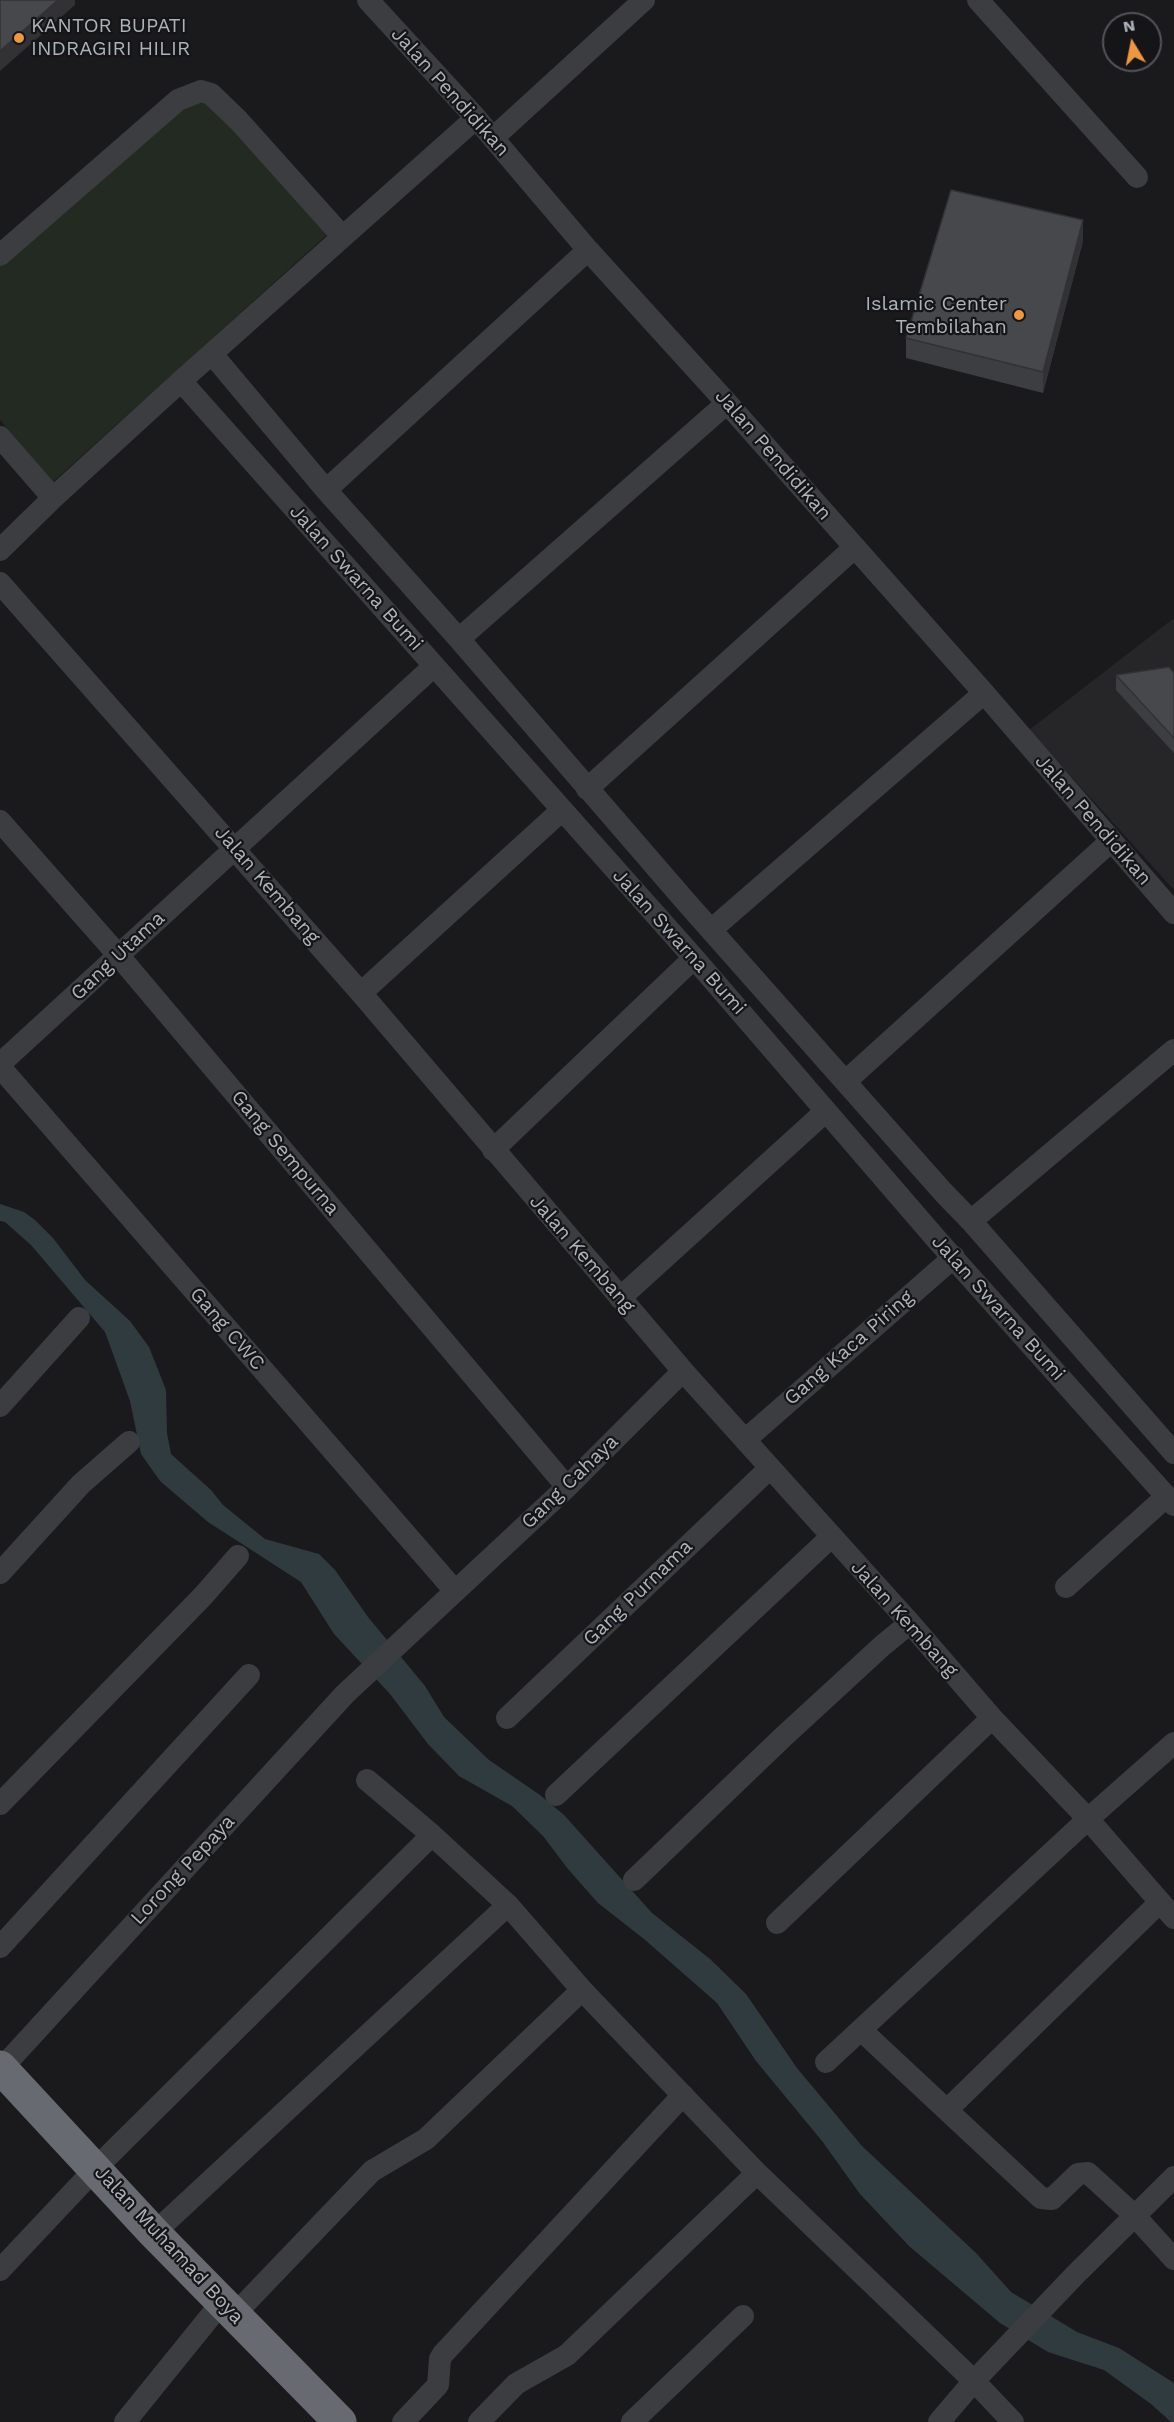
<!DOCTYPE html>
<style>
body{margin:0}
#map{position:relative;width:1174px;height:2422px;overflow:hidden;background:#1a1a1c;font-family:"Work Sans",sans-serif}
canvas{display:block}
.north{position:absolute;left:1102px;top:12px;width:60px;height:60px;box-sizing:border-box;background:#151517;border:2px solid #525459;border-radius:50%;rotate:350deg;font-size:16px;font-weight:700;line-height:24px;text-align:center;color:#adb3bb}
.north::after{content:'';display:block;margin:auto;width:21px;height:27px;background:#eb9743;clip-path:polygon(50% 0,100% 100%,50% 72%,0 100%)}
</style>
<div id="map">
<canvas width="1174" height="2422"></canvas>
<div class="north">N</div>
</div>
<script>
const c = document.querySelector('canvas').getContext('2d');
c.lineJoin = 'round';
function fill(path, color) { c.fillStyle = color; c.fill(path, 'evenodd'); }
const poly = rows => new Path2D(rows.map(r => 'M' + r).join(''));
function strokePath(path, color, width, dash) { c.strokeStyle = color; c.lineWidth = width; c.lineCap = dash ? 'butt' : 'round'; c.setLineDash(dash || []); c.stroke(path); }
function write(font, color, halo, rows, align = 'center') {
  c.font = font + ' "Work Sans",sans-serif'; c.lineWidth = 4.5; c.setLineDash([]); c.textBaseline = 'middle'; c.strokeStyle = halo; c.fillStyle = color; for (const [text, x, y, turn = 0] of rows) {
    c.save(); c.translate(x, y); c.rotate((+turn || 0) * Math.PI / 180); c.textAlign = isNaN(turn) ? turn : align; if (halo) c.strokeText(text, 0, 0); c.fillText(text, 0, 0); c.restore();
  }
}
const built = poly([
 [1174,618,1174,890,1029,730]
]);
const green = poly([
 [207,102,329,233,53,482,0,420,0,266,180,106]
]);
const water = poly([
 [0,1204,24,1212,35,1220,53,1238,85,1280,130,1321,149,1347,166,1390,167,1433,171,1454,211,1490,223,1505,265,1539,319,1554,335,1570,368,1617,425,1686,444,1717,489,1760,540,1795,564,1815,652,1913,710,1959,746,1994,797,2068,862,2146,976,2253,1011,2292,1077,2332,1119,2348,1174,2383,1174,2422,1171,2422,1151,2404,1104,2370,1048,2352,1000,2323,909,2246,860,2194,822,2141,756,2061,717,2003,644,1939,598,1903,568,1869,543,1836,512,1806,459,1776,428,1744,390,1694,334,1634,301,1582,208,1522,160,1481,141,1454,130,1401,105,1332,31,1245,5,1222,0,1221]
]);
const minor = poly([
 [368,0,476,118,588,250,727,403,984,693,1174,913],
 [978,0,1137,177],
 [493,138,644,0],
 [0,255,178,100,201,91,211,94,239,121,342,236],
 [212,354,326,490,459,639,687,903,943,1192,971,1221,1174,1453],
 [181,381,694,958,938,1241,1174,1505],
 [0,437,53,498],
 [326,490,588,250],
 [0,550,53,498,181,381,476,118],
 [0,583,361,993,683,1371,910,1623,992,1718,1088,1819,1174,1918],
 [459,639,727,403],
 [587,789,854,548],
 [0,821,119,956,567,1487],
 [711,930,984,693],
 [361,993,561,811],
 [0,1064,434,666],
 [0,1067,455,1591],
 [846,1081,1111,841],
 [493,1150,694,958],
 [971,1221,1174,1050],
 [620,1298,826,1111],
 [0,1406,79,1318],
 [745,1440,954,1257],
 [0,1573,81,1484,129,1442],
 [1066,1587,1167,1496],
 [507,1718,770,1468],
 [367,1780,432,1835,508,1905,582,1990,757,2173,974,2381,1013,2422],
 [556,1795,831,1537],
 [0,1804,203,1596,238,1556],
 [634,1880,782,1738,882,1646,910,1623],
 [777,1923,992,1718],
 [0,1947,249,1675],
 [861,2030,1041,2198,1052,2199,1078,2174,1088,2173,1134,2215,1174,2259],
 [826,2062,1088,1819,1174,1743],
 [1,2069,345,1694,567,1487,683,1371],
 [947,2110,1160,1902],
 [154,2233,508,1905],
 [0,2270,96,2168,432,1835],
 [234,2315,372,2171,426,2139,582,1990],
 [125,2422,222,2302],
 [403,2422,438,2385,440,2359,443,2354,683,2095],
 [479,2422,516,2384,567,2355,757,2173],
 [632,2422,743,2316],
 [939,2422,974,2381,1075,2275,1174,2177]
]);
const highway = poly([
 [0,2067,154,2233,340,2422]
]);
const wall = poly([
 [1083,241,1043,393,906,358,906,338],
 [1174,673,1174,753,1116,690,1116,675]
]);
const shadedWall = poly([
 [58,0,75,0,75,5,0,71,0,51],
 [1083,220,1083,241,1043,393,1043,372]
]);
const building = poly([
 [0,0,58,0,0,51,0,0],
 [951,190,1083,220,1043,372,906,338,951,190],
 [1169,667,1174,673,1174,738,1116,675,1169,667]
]);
const markers = [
 [19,38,6,"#eb9743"],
 [1019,315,6,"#eb9743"]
];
const poiNames = [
 ["KANTOR BUPATI",31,26],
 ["INDRAGIRI HILIR",31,49],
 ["Islamic Center",1007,304,"right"],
 ["Tembilahan",1007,327,"right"]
];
const streetNames = [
 ["Jalan Pendidikan",450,92,48],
 ["Jalan Pendidikan",773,455,49],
 ["Jalan Swarna Bumi",356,578,48],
 ["Jalan Pendidikan",1093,820,49],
 ["Jalan Kembang",267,885,49],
 ["Jalan Swarna Bumi",679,942,48],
 ["Gang Utama",118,956,-43],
 ["Gang Sempurna",285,1153,50],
 ["Jalan Kembang",582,1254,49],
 ["Jalan Swarna Bumi",998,1308,48],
 ["Gang CWC",227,1329,49],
 ["Gang Kaca Piring",849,1348,-41],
 ["Gang Cahaya",570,1482,-44],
 ["Gang Purnama",638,1593,-44],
 ["Jalan Kembang",904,1619,48],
 ["Lorong Pepaya",183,1870,-47],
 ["Jalan Muhamad Boya",169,2245,47]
];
fill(built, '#262629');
fill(green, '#222a22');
fill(water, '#303b3f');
strokePath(minor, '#3b3d41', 22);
strokePath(highway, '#676b71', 33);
fill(wall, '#3d3e41');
fill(shadedWall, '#323235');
fill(building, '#47484c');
strokePath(building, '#323235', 1.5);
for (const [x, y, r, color] of markers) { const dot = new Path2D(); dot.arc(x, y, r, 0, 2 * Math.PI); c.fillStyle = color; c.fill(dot); strokePath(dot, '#151517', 2); }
write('20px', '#adb3bb', '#151517', poiNames, 'left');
write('20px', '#adb3bb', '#151517', streetNames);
</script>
